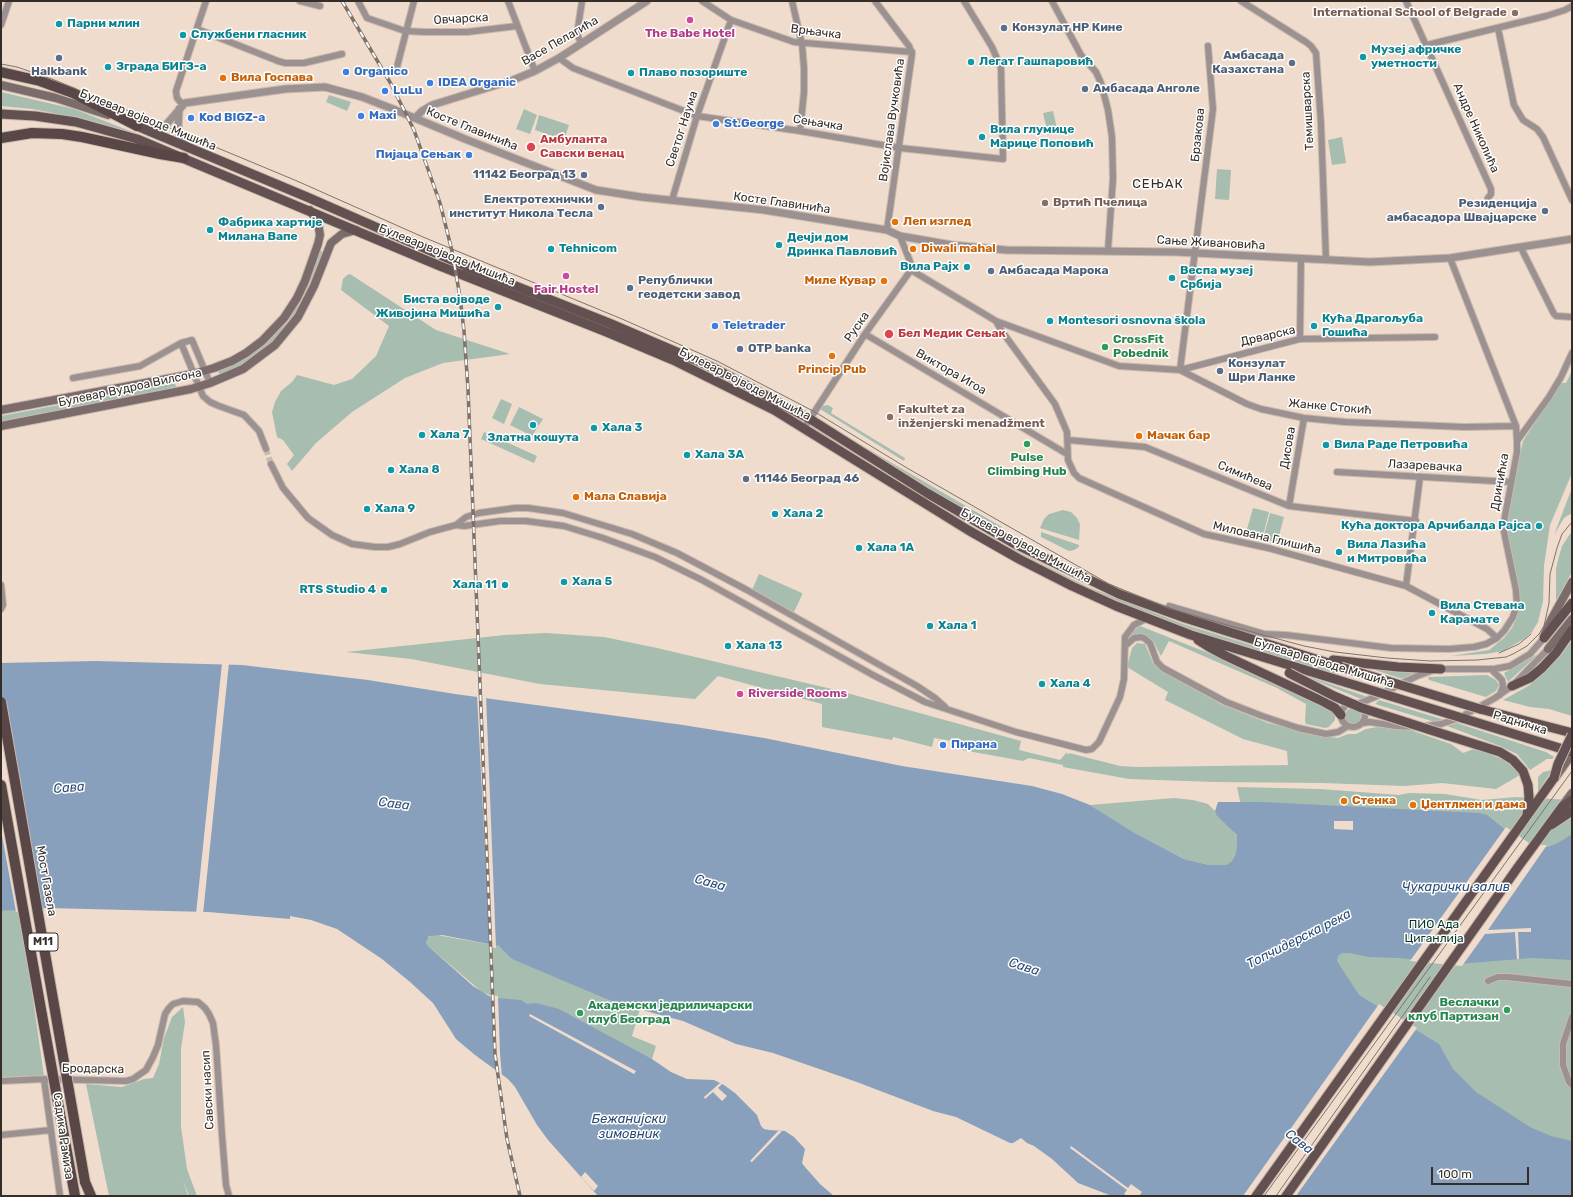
<!DOCTYPE html>
<meta charset="utf-8">
<style>
body{margin:0}
#map{position:relative;width:1573px;height:1197px;overflow:hidden;background:#efdccd;font-family:Rubik,sans-serif}
canvas{display:block}
.frame{position:absolute;inset:0;border:2px solid #352e28;pointer-events:none}
.scale{position:absolute;left:1431px;top:1167px;width:98px;height:18px;box-sizing:border-box;border:2px solid #352e28;border-top:0;padding-left:5px;font-size:12px;line-height:14px;white-space:nowrap;color:#352e28;-webkit-text-stroke:3px #fff;paint-order:stroke}
</style>
<div id="map">
<canvas width="1573" height="1197"></canvas>
<div class="frame"></div>
<div class="scale">100 m</div>
</div>
<script>
const c = document.querySelector('canvas').getContext('2d');
c.lineJoin = 'round';
function fill(path, color) { c.fillStyle = color; c.fill(path, 'evenodd'); }
const poly = rows => new Path2D(rows.map(r => 'M' + r).join(''));
function strokePath(path, color, width, dash) { c.strokeStyle = color; c.lineWidth = width; c.lineCap = dash ? 'butt' : 'round'; c.setLineDash(dash || []); c.stroke(path); }
function write(font, color, halo, rows, align = 'center') {
  c.font = font + ' Rubik,sans-serif'; c.lineWidth = 3; c.setLineDash([]); c.textBaseline = 'middle'; c.strokeStyle = halo; c.fillStyle = color; for (const [text, x, y, turn = 0] of rows) {
    c.save(); c.translate(x, y); c.rotate((+turn || 0) * Math.PI / 180); c.textAlign = isNaN(turn) ? turn : align; if (halo) c.strokeText(text, 0, 0); c.fillText(text, 0, 0); c.restore();
  }
}
const green = poly([
 [1,92,74,109,148,138,83,119,33,109,1,106],
 [329,95,351,102,347,111,326,102],
 [524,109,537,115,530,134,516,129],
 [1053,111,1058,133,1048,135,1043,113],
 [539,115,569,125,564,140,535,130],
 [1342,137,1346,163,1332,165,1328,140],
 [1217,169,1231,170,1229,200,1215,199],
 [319,250,323,252,311,281,290,324,274,342,250,361,220,376,218,371,245,358,261,346,279,329,289,316],
 [350,274,436,330,510,354,443,363,405,378,352,412,316,443,292,471,287,464,294,455,283,440,277,437,272,412,275,402,281,391,292,382,297,375,334,385,352,379,376,356,389,326,341,290,343,279,347,275],
 [1572,371,1572,473,1550,525,1544,566,1543,601,1538,622,1532,632,1524,639,1503,651,1486,654,1451,656,1489,650,1504,638,1512,628,1517,617,1519,600,1504,526,1523,441,1561,383,1566,383],
 [175,383,176,387,1,423,1,416],
 [501,399,512,404,504,424,492,418],
 [828,405,833,408,831,413,905,458,904,461,820,409,821,406],
 [519,407,543,419,532,436,510,425],
 [821,422,849,438,1002,527,999,530,961,509],
 [812,428,840,443,963,522,1012,549,1088,587,1183,624,1338,672,1338,675,1175,625,1084,588,1012,552,868,464],
 [484,432,537,456,534,463,481,439],
 [1572,488,1572,513,1564,518,1554,535],
 [1253,508,1269,512,1262,540,1245,536],
 [1063,510,1071,512,1077,518,1080,524,1079,540,1040,528,1044,519,1049,514],
 [1270,513,1284,517,1277,543,1263,539],
 [1572,531,1572,572,1556,601,1556,569,1558,560,1562,546],
 [1041,532,1079,545,1079,547,1074,550,1069,551,1041,537],
 [759,574,802,593,802,595,794,612,752,590],
 [1140,626,1221,658,1324,707,1333,712,1335,716,1335,720,1329,727,1325,728,1306,724,1305,721,1306,704,1277,688,1169,641,1161,656,1153,641,1147,637,1143,635,1128,639,1131,633],
 [546,633,604,637,657,648,836,690,1021,741,1019,750,1060,760,1067,752,1067,754,1069,754,1069,753,1120,766,1137,767,1288,765,1287,751,1243,739,1165,700,1168,692,1127,667,1132,648,1137,643,1145,644,1153,663,1171,676,1223,705,1268,723,1324,736,1338,738,1348,734,1356,734,1366,729,1377,727,1413,731,1451,744,1463,753,1474,749,1492,755,1506,761,1514,767,1520,775,1496,789,1442,783,1404,786,1322,783,1215,782,1129,779,1063,767,1063,765,1029,758,1023,761,957,749,958,742,934,738,932,747,893,737,892,740,822,727,822,704,718,676,695,699,540,684,411,659,346,652,505,635],
 [1572,640,1572,716,1549,709,1530,707,1503,700,1530,685,1558,659],
 [1538,654,1508,682,1504,673],
 [1362,666,1419,670,1403,679],
 [1295,672,1368,697,1361,699],
 [1487,675,1496,680,1499,685,1496,691,1486,697,1429,680,1428,677],
 [1379,700,1445,720,1435,722,1375,704],
 '1345 716a8 8 0 1 1 16 0a8 8 0 1 1-16 0Z',
 [1457,723,1546,752,1554,757,1552,759,1547,759,1530,770,1517,754,1500,746,1447,726],
 [1552,770,1538,792,1538,777,1543,772],
 [1237,787,1320,789,1399,795,1409,793,1445,794,1482,800,1515,797,1572,800,1572,1196,1276,971],
 [1174,798,1193,800,1208,804,1215,811,1216,815,1234,831,1237,838,1236,853,1232,861,1226,865,1220,866,1209,865,1184,859,1135,833,1090,805],
 [20,909,44,1076,1,1077,1,911],
 [437,935,499,946,504,950,616,1003,640,1009,632,1036,656,1046,652,1059,482,992,428,946,426,942,427,939,431,935],
 [183,1007,185,1022,181,1049,181,1127,187,1169,197,1196,189,1196,183,1180,188,1196,109,1196,86,1084,122,1087,144,1079,153,1078,159,1064,164,1038,172,1017]
]);
const water = poly([
 [95,661,242,665,368,680,455,694,683,725,764,738,902,766,1032,786,1062,794,1090,805,1135,833,1184,859,1209,865,1226,865,1232,861,1236,853,1237,838,1236,834,1216,815,1215,811,1218,802,1263,802,1479,813,1487,815,1507,831,1536,847,1548,847,1558,843,1572,834,1572,960,1532,958,1458,964,1399,958,1368,957,1350,953,1342,953,1338,956,1337,961,1359,995,1439,1044,1453,1069,1476,1092,1530,1127,1551,1136,1572,1141,1572,1196,1112,1196,1078,1183,1052,1159,1034,1146,1027,1143,1021,1138,1013,1143,1010,1143,956,1117,933,1111,854,1081,773,1053,736,1044,683,1021,616,1003,512,959,499,946,442,935,429,936,426,942,428,946,473,986,489,996,496,998,521,1000,527,1004,536,1003,559,1009,652,1059,671,1072,687,1079,714,1080,724,1085,735,1093,757,1115,761,1126,764,1129,769,1130,785,1131,794,1137,805,1149,802,1163,805,1167,820,1184,834,1196,598,1196,548,1140,537,1125,515,1087,508,1079,475,1055,456,1039,433,1003,410,982,382,959,337,929,311,920,290,916,290,919,208,912,46,908,1,911,1,663]
]);
const pier = poly([
 [222,663,229,663,203,914,196,914],
 [1,693,38,910,16,912,1,830],
 [477,695,486,696,496,948,490,947],
 [1334,821,1353,821,1353,830,1334,829],
 [1506,827,1529,843,1537,845,1547,845,1488,930,1531,928,1531,932,1518,932,1519,959,1517,959,1515,932,1485,934,1462,966,1410,961],
 [492,995,498,996,500,1053,502,1077,497,1073],
 [1379,1004,1417,1028,1296,1196,1243,1196],
 [530,1014,636,1071,634,1074,529,1016],
 [720,1083,722,1084,718,1088,727,1096,722,1101,713,1092,705,1099,704,1097],
 [778,1131,782,1131,752,1162,750,1161],
 [1071,1146,1128,1188,1131,1184,1142,1192,1139,1196,1127,1196,1124,1194,1127,1190,1070,1148],
 [585,1172,598,1186,594,1191,581,1177]
]);
const minorTunnel = poly([
 [266,449,271,464]
]);
const minor = poly([
 [300,1,320,6],
 [358,1,367,18,405,31,425,32,467,32,517,26],
 [508,1,535,71],
 [702,1,731,20,794,42,912,52],
 [792,1,802,44,804,68,804,92,800,131],
 [875,1,909,46,912,54,887,230],
 [1052,1,1081,55,1096,72,1101,83,1108,110,1112,137,1113,179,1108,250],
 [1241,1,1306,42,1311,46,1316,53,1321,124,1326,260],
 [1406,1,1491,189,1491,194,1488,198],
 [1,25,9,1],
 [1498,28,1514,105,1523,120,1537,129,1543,137,1572,200],
 [197,29,278,61,285,63,304,63,342,54],
 [581,43,577,34,582,1],
 [1427,45,1546,16,1565,10,1572,6],
 [559,58,573,68,697,116,800,131,900,148,1003,159,1001,68,992,47,964,1],
 [397,67,414,1],
 [182,104,177,98,176,91,206,1],
 [672,200,697,116,731,20],
 [1521,248,1554,314,1556,316,1572,317],
 [911,270,996,321,1119,366,1180,370,1247,404,1261,409,1304,418,1345,422,1464,427,1516,426],
 [996,321,1001,330,1055,404,1067,432,1068,460,1074,473,1079,478,1204,534,1268,548,1406,586,1487,629,1497,638],
 [865,334,1067,454],
 [1300,339,1301,259],
 [181,343,203,396,210,402,219,406,244,415,259,431,266,449],
 [1180,370,1213,109,1208,46],
 [1180,370,1300,339,1435,337],
 [73,378,140,366,181,343,192,340,210,383],
 [804,428,865,334,911,270,911,264,900,236],
 [1068,440,1145,447,1289,506,1416,521],
 [1517,441,1549,397,1561,377,1572,353],
 [271,464,283,488,308,518,332,535,352,544,375,547,388,547,400,544,430,532,456,525,464,526,500,521,526,521,564,526,603,538,655,557,702,580,873,675,925,702,1016,732,1086,750,1092,749,1099,742,1120,697,1124,679,1125,637,1134,625,1147,618],
 [1337,472,1511,482],
 [1289,506,1304,418],
 [456,525,466,517,479,513,515,508,528,508,563,513,632,534,677,553,747,590,917,686,935,698,945,707],
 [1,585,3,605,1,609],
 [1406,586,1420,477],
 [1167,612,1169,606,1264,634,1286,635,1391,648,1449,649,1474,647,1486,644,1497,638,1504,631,1513,617,1517,604,1516,590,1503,527,1517,452,1517,441,1516,426,1450,258],
 [1125,646,1134,638,1141,637,1144,638,1150,643,1157,662,1163,668,1226,702,1262,716,1298,728,1326,734,1338,732,1348,726],
 [1491,669,1502,680,1503,686,1500,695],
 '1341 715a12 12 0 1 1 24 0a12 12 0 1 1-24 0Z',
 [1358,704,1375,697,1417,676,1434,670,1441,669,1494,669,1510,666,1530,654,1544,638],
 [1363,723,1370,722,1396,726,1415,727],
 [1426,726,1441,724,1459,718,1495,698,1512,686,1548,649],
 [1488,981,1498,977,1508,977,1572,984],
 [1572,1017,1563,1044,1563,1065,1569,1082,1572,1085],
 [44,1079,60,1196],
 [1,1081,44,1079,126,1081,133,1079,146,1070,153,1057,158,1045,165,1014,169,1008,173,1004,183,1001,198,1002,205,1008,209,1014,213,1023,216,1045,222,1135,226,1185,229,1196],
 [1,1135,51,1130]
]);
const tertiary = poly([
 [179,109,178,131,188,148],
 [415,118,422,111,432,105,513,80,535,71,559,58,647,1],
 [149,132,165,126,185,103,285,89,325,87,362,97,393,109,465,139,596,190,641,197,764,210,887,230,900,236,952,245,1006,250,1176,252,1370,262,1450,258,1572,239]
]);
const secondary = poly([
 [1,85,56,98,108,115],
 [1,410,193,374,214,368,232,361,246,353,262,341,284,318,297,298,305,281,318,244,320,235,318,223,310,210],
 [1,426,191,389,210,383,243,369,275,345,298,317,314,286,331,243,342,234,356,230],
 [1544,636,1551,620,1572,582],
 [1548,649,1572,619],
 [1555,778,1572,754],
 [1563,805,1572,793]
]);
const primary = poly([
 [1,114,35,116,76,122,137,139,440,266,604,331,673,360,774,410,968,530,1019,559,1072,586,1116,606,1191,635,1338,680],
 [137,126,307,197,465,266,609,323,714,368,810,419,927,493,1015,544,1119,594,1185,618,1341,667],
 [1544,638,1572,603],
 [1198,640,1209,647,1226,656,1324,702,1335,708,1341,715],
 [1333,660,1398,667,1441,669],
 [1512,686,1530,678,1542,668,1556,653,1572,630],
 [1480,709,1572,733],
 [1462,718,1572,752],
 [1446,735,1500,752,1513,760,1523,771,1528,785,1529,797,1527,815],
 [1551,825,1572,811],
 [1256,1196,1554,778],
 [1286,1196,1518,867,1562,807,1572,800]
]);
const trunk = poly([
 [1,72,40,81,73,93,137,126],
 [1,138,32,133,62,134,82,137,160,154,184,158],
 [1,785,42,1015],
 [85,1182,91,1196]
]);
const tram = poly([
 [1,64,17,67,52,79,165,126,297,181,423,237,622,319,717,361,815,412,907,468,1109,584,1168,608,1234,627,1304,646,1335,652,1387,658,1430,661,1477,660,1506,657,1513,654,1527,646,1539,634,1544,626,1549,603,1550,574,1557,548,1562,534,1572,522],
 [1499,653,1519,644,1531,634],
 [1264,1196,1572,771],
 [1276,1196,1430,977]
]);
const rail = poly([
 [342,1,391,84,414,130,440,203,452,251,460,297,464,331,468,389,495,1054,507,1139,520,1196]
]);
const primaryBridge = poly([
 [1341,667,1480,709],
 [1289,673,1334,696,1362,708,1446,735],
 [1338,680,1462,718],
 [1554,778,1558,764,1572,735]
]);
const trunkBridge = poly([
 [1,702,85,1182],
 [42,1015,75,1196]
]);
const markers = [
 [1515,13,4,"#8d6e63"],
 [690,20,4,"#d1479c"],
 [59,24,4,"#0f9aa8"],
 [1004,28,4,"#5c6f8a"],
 [183,35,4,"#0f9aa8"],
 [1363,57,4,"#0f9aa8"],
 [59,58,4,"#5c6f8a"],
 [971,62,4,"#0f9aa8"],
 [1292,63,4,"#5c6f8a"],
 [108,67,4,"#0f9aa8"],
 [346,72,4,"#3f7fe0"],
 [631,73,4,"#0f9aa8"],
 [223,78,4,"#e8710a"],
 [430,83,4,"#3f7fe0"],
 [1085,89,4,"#5c6f8a"],
 [385,91,4,"#3f7fe0"],
 [361,116,4,"#3f7fe0"],
 [191,118,4,"#3f7fe0"],
 [716,124,4,"#3f7fe0"],
 [982,137,4,"#0f9aa8"],
 [531,147,5,"#e0444e"],
 [469,155,4,"#3f7fe0"],
 [584,175,4,"#5c6f8a"],
 [1045,203,4,"#8d6e63"],
 [601,207,4,"#5c6f8a"],
 [1545,211,4,"#5c6f8a"],
 [895,222,4,"#e8710a"],
 [210,230,4,"#0f9aa8"],
 [779,245,4,"#0f9aa8"],
 [551,249,4,"#0f9aa8"],
 [913,249,4,"#e8710a"],
 [967,267,4,"#0f9aa8"],
 [991,271,4,"#5c6f8a"],
 [566,276,4,"#d1479c"],
 [1172,278,4,"#0f9aa8"],
 [884,281,4,"#e8710a"],
 [630,288,4,"#5c6f8a"],
 [498,307,4,"#0f9aa8"],
 [1050,321,4,"#0f9aa8"],
 [715,326,4,"#3f7fe0"],
 [1314,326,4,"#0f9aa8"],
 [889,334,5,"#e0444e"],
 [1105,347,4,"#2e9e5b"],
 [740,349,4,"#5c6f8a"],
 [832,356,4,"#e8710a"],
 [1220,371,4,"#5c6f8a"],
 [890,417,4,"#8d6e63"],
 [533,425,4,"#0f9aa8"],
 [594,428,4,"#0f9aa8"],
 [422,435,4,"#0f9aa8"],
 [1139,436,4,"#e8710a"],
 [1027,444,4,"#2e9e5b"],
 [1326,445,4,"#0f9aa8"],
 [687,455,4,"#0f9aa8"],
 [391,470,4,"#0f9aa8"],
 [746,479,4,"#5c6f8a"],
 [576,497,4,"#e8710a"],
 [367,509,4,"#0f9aa8"],
 [775,514,4,"#0f9aa8"],
 [1539,526,4,"#0f9aa8"],
 [859,548,4,"#0f9aa8"],
 [1339,552,4,"#0f9aa8"],
 [564,582,4,"#0f9aa8"],
 [505,585,4,"#0f9aa8"],
 [384,590,4,"#0f9aa8"],
 [1432,613,4,"#0f9aa8"],
 [930,626,4,"#0f9aa8"],
 [728,646,4,"#0f9aa8"],
 [1042,684,4,"#0f9aa8"],
 [740,694,4,"#d1479c"],
 [943,745,4,"#3f7fe0"],
 [1344,801,4,"#e8710a"],
 [1413,805,4,"#e8710a"],
 [1507,1010,4,"#2e9e5b"],
 [580,1013,4,"#2e9e5b"]
];
const shields = [
 [43,942,30]
];
const shieldNames = [
 ["M11",43,942]
];
const educationNames = [
 ["International School of Belgrade",1507,13,"right"],
 ["Вртић Пчелица",1053,203],
 ["Fakultet za",898,410],
 ["inženjerski menadžment",898,424]
];
const streetNames = [
 ["Овчарска",461,19,-3],
 ["Врњачка",816,32,7],
 ["Васе Пелагића",560,41,-30],
 ["Темишварска",1308,111,-93],
 ["Булевар војводе Мишића",148,120,22],
 ["Војислава Вучковића",892,120,-82],
 ["Сењачка",818,123,9],
 ["Андре Николића",1476,128,66],
 ["Косте Главинића",472,129,22],
 ["Светог Наума",682,129,-72],
 ["Брзакова",1198,135,-84],
 ["Косте Главинића",782,203,8],
 ["Сање Живановића",1211,243,3],
 ["Булевар војводе Мишића",447,255,22],
 ["Руска",857,327,-55],
 ["Дрварска",1268,336,-13],
 ["Виктора Игоа",951,372,30],
 ["Булевар војводе Мишића",745,384,27],
 ["Булевар Вудроа Вилсона",130,388,-12],
 ["Жанке Стокић",1330,407,5],
 ["Дисова",1288,448,-80],
 ["Лазаревачка",1425,466,3],
 ["Симићева",1245,476,23],
 ["Дринићка",1500,482,-80],
 ["Милована Глишића",1267,538,13],
 ["Булевар војводе Мишића",1026,546,28],
 ["Булевар војводе Мишића",1324,663,17],
 ["Радничка",1520,723,17],
 ["Мост Газела",46,881,80],
 ["Бродарска",93,1069,1],
 ["Савски насип",208,1090,-93],
 ["Садика Рамиза",63,1136,82]
];
const cultureNames = [
 ["Парни млин",67,24],
 ["Службени гласник",191,35],
 ["Музеј афричке",1371,50],
 ["уметности",1371,64],
 ["Легат Гашпаровић",979,62],
 ["Зграда БИГЗ-а",116,67],
 ["Плаво позориште",639,73],
 ["Вила глумице",990,130],
 ["Марице Поповић",990,144],
 ["Фабрика хартије",218,223],
 ["Милана Вапе",218,237],
 ["Дечји дом",787,238],
 ["Дринка Павловић",787,252],
 ["Tehnicom",559,249],
 ["Вила Рајх",959,267,"right"],
 ["Веспа музеј",1180,271],
 ["Србија",1180,285],
 ["Биста војводе",490,300,"right"],
 ["Живојина Мишића",490,314,"right"],
 ["Кућа Драгољуба",1322,319],
 ["Гошића",1322,333],
 ["Montesori osnovna škola",1058,321],
 ["Хала 3",602,428],
 ["Хала 7",430,435],
 ["Златна кошута",533,438,"center"],
 ["Вила Раде Петровића",1334,445],
 ["Хала 3А",695,455],
 ["Хала 8",399,470],
 ["Хала 9",375,509],
 ["Хала 2",783,514],
 ["Кућа доктора Арчибалда Рајса",1531,526,"right"],
 ["Вила Лазића",1347,545],
 ["и Митровића",1347,559],
 ["Хала 1А",867,548],
 ["Хала 5",572,582],
 ["Хала 11",497,585,"right"],
 ["RTS Studio 4",376,590,"right"],
 ["Вила Стевана",1440,606],
 ["Карамате",1440,620],
 ["Хала 1",938,626],
 ["Хала 13",736,646],
 ["Хала 4",1050,684]
];
const serviceNames = [
 ["Конзулат НР Кине",1012,28],
 ["Амбасада",1284,56,"right"],
 ["Казахстана",1284,70,"right"],
 ["Halkbank",59,72,"center"],
 ["Амбасада Анголе",1093,89],
 ["11142 Београд 13",576,175,"right"],
 ["Електротехнички",593,200,"right"],
 ["институт Никола Тесла",593,214,"right"],
 ["Резиденција",1537,204,"right"],
 ["амбасадора Швајцарске",1537,218,"right"],
 ["Амбасада Марока",999,271],
 ["Републички",638,281],
 ["геодетски завод",638,295],
 ["OTP banka",748,349],
 ["Конзулат",1228,364],
 ["Шри Ланке",1228,378],
 ["11146 Београд 46",754,479]
];
const hotelNames = [
 ["The Babe Hotel",690,34],
 ["Fair Hostel",566,290],
 ["Riverside Rooms",748,694,"left"]
];
const shopNames = [
 ["Organico",354,72],
 ["IDEA Organic",438,83],
 ["LuLu",393,91],
 ["Maxi",369,116],
 ["Kod BIGZ-a",199,118],
 ["St.George",724,124],
 ["Пијаца Сењак",461,155,"right"],
 ["Teletrader",723,326],
 ["Пирана",951,745]
];
const foodNames = [
 ["Вила Госпава",231,78],
 ["Леп изглед",903,222],
 ["Diwali mahal",921,249],
 ["Миле Кувар",876,281,"right"],
 ["Princip Pub",832,370,"center"],
 ["Мачак бар",1147,436],
 ["Мала Славија",584,497],
 ["Стенка",1352,801],
 ["Џентлмен и дама",1421,805]
];
const healthNames = [
 ["Амбуланта",540,140],
 ["Савски венац",540,154],
 ["Бел Медик Сењак",898,334]
];
const leisureNames = [
 ["CrossFit",1113,340],
 ["Pobednik",1113,354],
 ["Pulse",1027,458,"center"],
 ["Climbing Hub",1027,472,"center"],
 ["Веслачки",1499,1003,"right"],
 ["клуб Партизан",1499,1017,"right"],
 ["Академски једриличарски",588,1006],
 ["клуб Београд",588,1020]
];
const parkNames = [
 ["ПИО Ада",1434,925],
 ["Циганлија",1434,939]
];
const neighbourhoodNames = [
 ["СЕЊАК",1158,184]
];
const waterNames = [
 ["Сава",69,788,-5],
 ["Сава",394,804,7],
 ["Сава",710,883,15],
 ["Чукарички залив",1456,887],
 ["Топчидерска река",1299,939,-27],
 ["Сава",1024,967,18],
 ["Бежанијски",629,1119],
 ["зимовник",629,1134],
 ["Сава",1299,1142,38]
];
fill(green, '#a7bdb0');
fill(water, '#89a0bc');
fill(pier, '#efdccd');
strokePath(minorTunnel, '#cab9ac', 6, [6, 3]);
strokePath(minor, '#cab9ac', 8);
strokePath(tertiary, '#cab9ac', 9);
strokePath(secondary, '#cab9ac', 10);
strokePath(primary, '#cab9ac', 11);
strokePath(trunk, '#cab9ac', 12);
strokePath(minor, '#9c9191', 6);
strokePath(tertiary, '#9c9191', 7);
strokePath(secondary, '#7b6b6b', 8);
strokePath(primary, '#635151', 9);
strokePath(trunk, '#594646', 10);
strokePath(tram, '#7f7369', 1);
strokePath(rail, '#7f7369', 3.5);
strokePath(rail, '#fff', 2, [6]);
strokePath(primaryBridge, '#cab9ac', 11, []);
strokePath(trunkBridge, '#cab9ac', 12, []);
strokePath(primaryBridge, '#635151', 9);
strokePath(trunkBridge, '#594646', 10);
for (const [x, y, r, color] of markers) { const dot = new Path2D(); dot.arc(x, y, r, 0, 2 * Math.PI); c.fillStyle = color; c.fill(dot); strokePath(dot, '#fff', 1.5); }
for (const [x, y, w] of shields) { const box = new Path2D(); box.roundRect(x - w / 2, y - 9, w, 18, 3); c.fillStyle = '#fff'; c.fill(box); strokePath(box, '#352e28', 1); }
write('bold 11px', '#352e28', null, shieldNames);
write('bold 12px', '#785e54', '#fff', educationNames, 'left');
write('12px', '#352e28', '#fff', streetNames);
write('bold 12px', '#0d838f', '#fff', cultureNames, 'left');
write('bold 12px', '#4e5e75', '#fff', serviceNames, 'left');
write('bold 12px', '#b23c85', '#fff', hotelNames);
write('bold 12px', '#366cbe', '#fff', shopNames, 'left');
write('bold 12px', '#c56008', '#fff', foodNames, 'left');
write('bold 12px', '#be3a42', '#fff', healthNames, 'left');
write('bold 12px', '#27864d', '#fff', leisureNames, 'left');
write('12px', '#043723', '#fff', parkNames);
c.letterSpacing = '1px';
write('13px', '#352e28', '#fff', neighbourhoodNames);
c.letterSpacing = '0px';
write('italic 13px', '#2b4c75', '#fff', waterNames);
</script>
